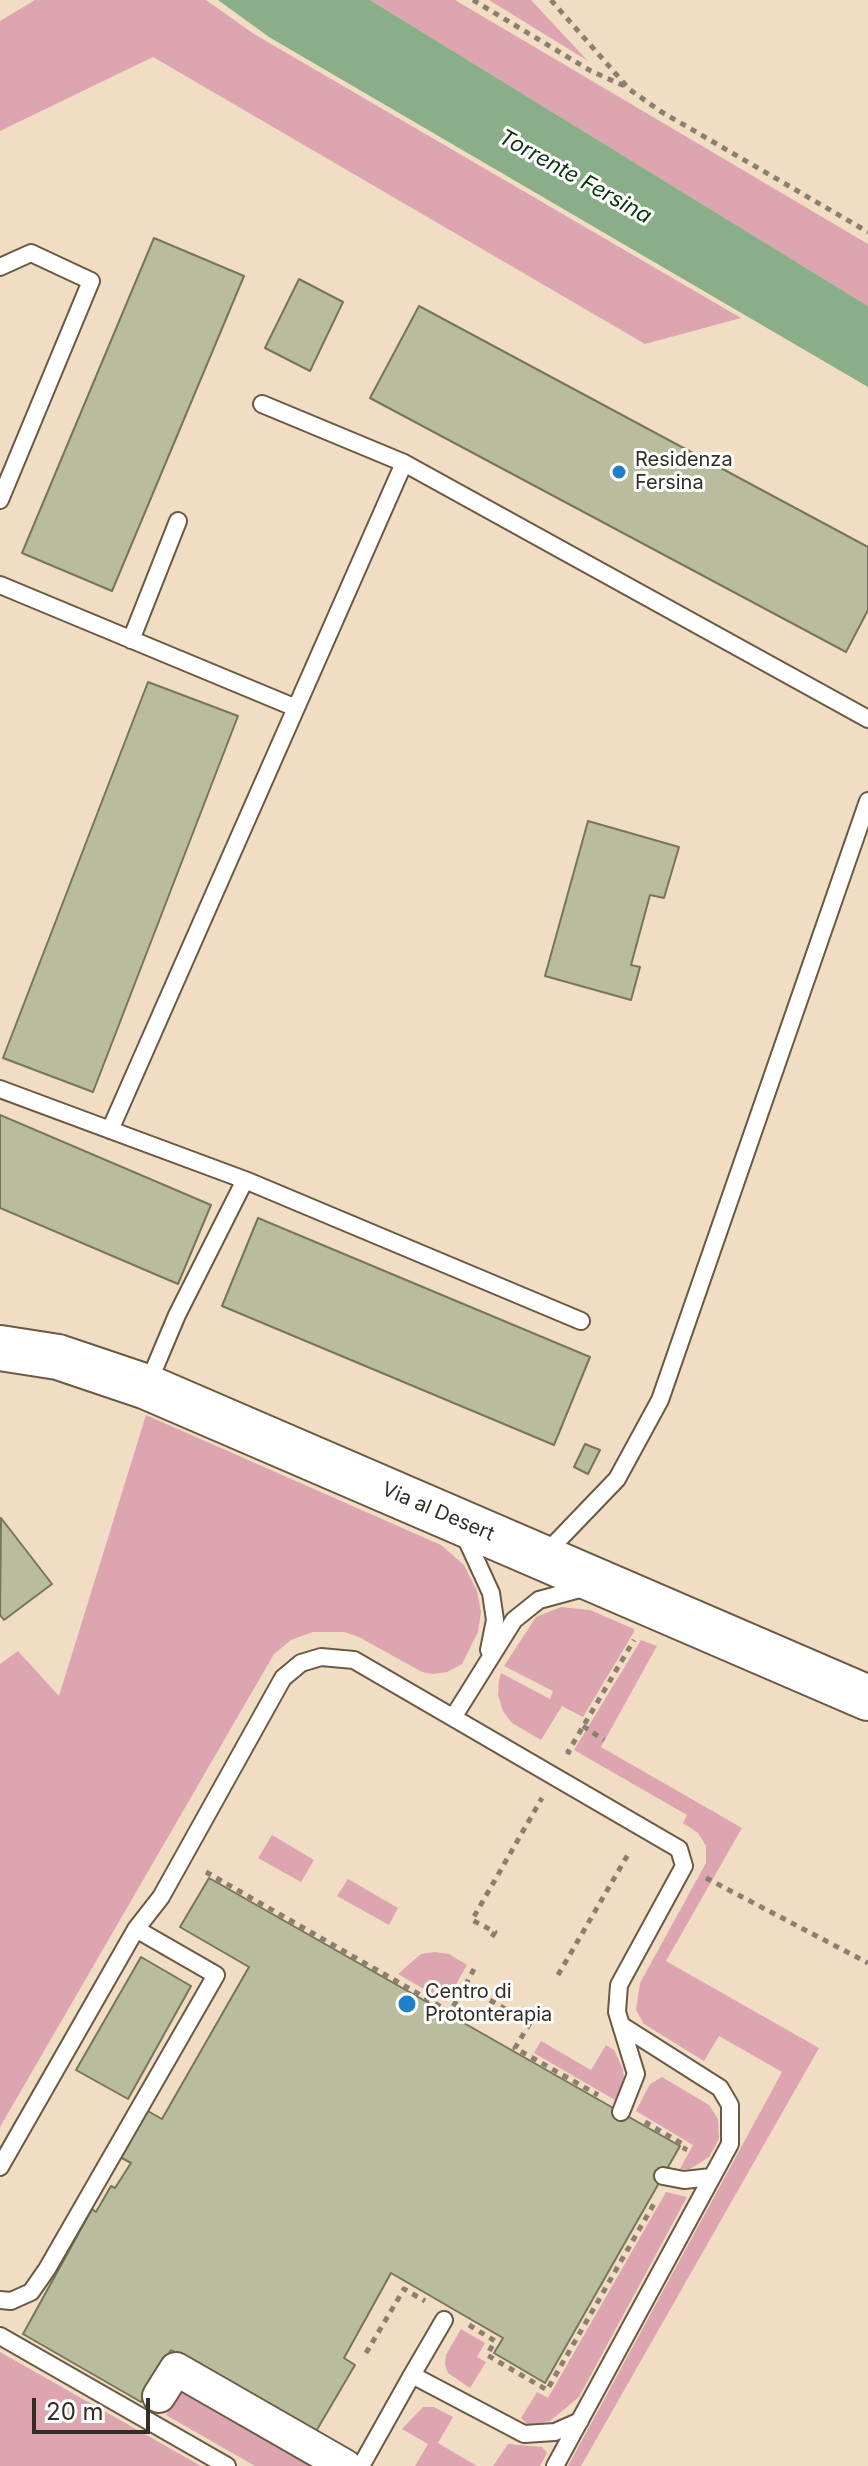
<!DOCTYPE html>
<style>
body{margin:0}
#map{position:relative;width:868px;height:2466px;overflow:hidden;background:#f1ddc4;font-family:Inter,sans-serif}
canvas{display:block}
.scale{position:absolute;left:32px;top:2398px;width:118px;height:36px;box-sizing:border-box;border:4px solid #352d24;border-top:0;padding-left:10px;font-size:24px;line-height:28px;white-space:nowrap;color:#352d24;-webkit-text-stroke:6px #fff;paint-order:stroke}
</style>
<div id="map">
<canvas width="868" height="2466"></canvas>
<div class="scale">20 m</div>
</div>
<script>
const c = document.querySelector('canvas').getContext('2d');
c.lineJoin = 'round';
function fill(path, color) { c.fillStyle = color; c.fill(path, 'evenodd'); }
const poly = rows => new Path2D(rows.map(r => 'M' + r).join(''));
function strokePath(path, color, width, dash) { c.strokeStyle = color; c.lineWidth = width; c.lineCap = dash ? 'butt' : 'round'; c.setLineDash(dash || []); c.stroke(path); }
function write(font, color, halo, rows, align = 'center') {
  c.font = font + ' Inter,sans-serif'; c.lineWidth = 6; c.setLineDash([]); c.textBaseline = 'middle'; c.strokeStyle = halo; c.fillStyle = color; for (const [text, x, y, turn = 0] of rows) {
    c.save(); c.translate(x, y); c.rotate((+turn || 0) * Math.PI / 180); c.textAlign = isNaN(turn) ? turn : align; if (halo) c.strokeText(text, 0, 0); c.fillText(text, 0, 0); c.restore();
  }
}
const green = poly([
 [35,0,206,0,254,34,741,318,645,344,153,57,0,131,0,21],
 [370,0,455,0,868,244,868,306],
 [489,0,531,0,588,61],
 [146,1415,441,1545,464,1565,477,1591,481,1612,478,1632,462,1664,447,1672,433,1674,422,1672,359,1637,344,1632,313,1632,291,1640,274,1654,0,2127,0,1664,18,1651,59,1696],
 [561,1607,590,1610,634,1629,634,1632,583,1717,562,1706,541,1740,512,1723,503,1711,498,1695,499,1680,501,1673,550,1699,553,1691,504,1666,536,1617],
 [641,1640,657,1646,601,1747,742,1828,666,1961,819,2048,581,2466,568,2466,782,2072,719,2036,704,2061,644,2024,636,2010,640,1983,706,1863,706,1846,698,1833,683,1823,687,1815,574,1750],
 [272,1835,314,1860,301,1882,258,1858],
 [348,1879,398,1908,389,1925,337,1896],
 [435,1952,449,1954,467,1965,446,2002,398,1974,421,1954],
 [541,2041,591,2070,606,2045,614,2050,623,2069,624,2080,615,2100,534,2053],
 [662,2077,709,2105,718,2119,719,2139,709,2157,690,2169,680,2169,693,2145,636,2111,650,2084],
 [666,2192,687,2197,579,2397,550,2421,528,2425,521,2418,537,2392,548,2398],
 [461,2329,485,2343,477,2357,486,2362,470,2388,448,2373,445,2365,446,2355],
 [0,2352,201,2466,0,2466],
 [182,2390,315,2466,255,2466,166,2415],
 [423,2407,434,2407,453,2417,438,2443,477,2466,415,2466,428,2444,402,2429],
 [508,2444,542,2447,547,2453,540,2466,493,2466]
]);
const water = poly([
 [218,0,370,0,868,306,868,387,269,37]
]);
const building = poly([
 [154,238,244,276,112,591,22,553,154,238],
 [299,279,343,302,310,371,265,348,299,279],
 [419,306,868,547,868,610,846,652,370,398,419,306],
 [148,682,238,716,93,1092,3,1058,148,682],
 [588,821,679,847,664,898,650,895,631,965,640,967,631,1000,545,976,588,821],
 [0,1115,211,1205,178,1284,0,1208,0,1115],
 [258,1218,590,1357,554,1445,222,1306,258,1218],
 [585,1444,600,1450,588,1474,574,1467,585,1444],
 [1,1518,52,1584,4,1620,0,1615,1,1518],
 [209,1878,680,2146,545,2383,494,2353,503,2338,391,2273,344,2358,355,2365,315,2433,171,2350,141,2402,23,2334,92,2209,96,2212,111,2186,115,2188,131,2163,120,2157,146,2110,162,2119,249,1967,180,1927,209,1878],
 [141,1957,191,1986,128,2099,76,2070,141,1957]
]);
const path = poly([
 [473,0,591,71,629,88],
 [551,0,629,89,660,111,868,232],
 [583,1726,604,1740],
 [571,1753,568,1752,634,1640],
 [206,1872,450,2012,465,1986],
 [706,1878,868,1963],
 [492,1937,495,1932,472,1920,542,1798],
 [474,1969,465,1986,530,2023,540,2007],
 [558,1975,630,1851],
 [530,2023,515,2048,598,2095],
 [645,2122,686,2146,684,2151],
 [469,2325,495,2341,487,2355,547,2390,655,2202],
 [366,2353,404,2289,425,2301]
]);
const lane = poly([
 [0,267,31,253,91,281,0,500],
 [262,404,404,463,868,719],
 [0,585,296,708],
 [131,640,178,521],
 [0,1089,245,1180,581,1321],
 [110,1130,404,463],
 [147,1386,177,1315,245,1180],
 [463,1532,491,1593,495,1620,489,1650],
 [544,1555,617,1479,660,1400,868,801],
 [454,1716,514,1620,539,1600,587,1587],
 [0,2167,136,1929,161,1897,283,1678,301,1663,321,1657,354,1660,679,1849,684,1866,619,1985,617,2012,636,2074,621,2112],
 [663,2176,684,2180,712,2177],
 [0,2300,11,2301,31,2292,47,2269,216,1975,136,1929],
 [0,2336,227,2466],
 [412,2375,444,2320],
 [361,2466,412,2375,524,2434,555,2432,580,2421],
 [555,2466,730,2144,730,2105,720,2088,624,2027]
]);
const street = poly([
 [159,2396,176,2369,345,2466]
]);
const secondary = poly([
 [0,1348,58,1357,147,1387,868,1698]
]);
const markers = [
 [619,472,8,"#1f7fcb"],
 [407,2004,10,"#1f7fcb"]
];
const poiNames = [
 ["Residenza",635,460],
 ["Fersina",635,483],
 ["Centro di",425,1992],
 ["Protonterapia",425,2015]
];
const streetNames = [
 ["Via al Desert",438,1512,23]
];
const waterNames = [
 ["Torrente Fersina",575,177,29]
];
fill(green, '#dda5b0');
fill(water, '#89ae88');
fill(building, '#babc9e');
strokePath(building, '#75765b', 2);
strokePath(lane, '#6a5a43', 20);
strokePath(street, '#6a5a43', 36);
strokePath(secondary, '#6a5a43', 48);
strokePath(path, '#8d7f6f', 5, [6, 6]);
strokePath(lane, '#fff', 16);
strokePath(street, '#fff', 32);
strokePath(secondary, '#fff', 44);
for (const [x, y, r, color] of markers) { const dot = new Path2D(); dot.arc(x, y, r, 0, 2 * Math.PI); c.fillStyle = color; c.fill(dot); strokePath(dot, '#fff', 3); }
write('20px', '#352d24', '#fff', poiNames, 'left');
write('20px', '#352d24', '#fff', streetNames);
write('italic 22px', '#0c350f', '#fff', waterNames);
</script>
